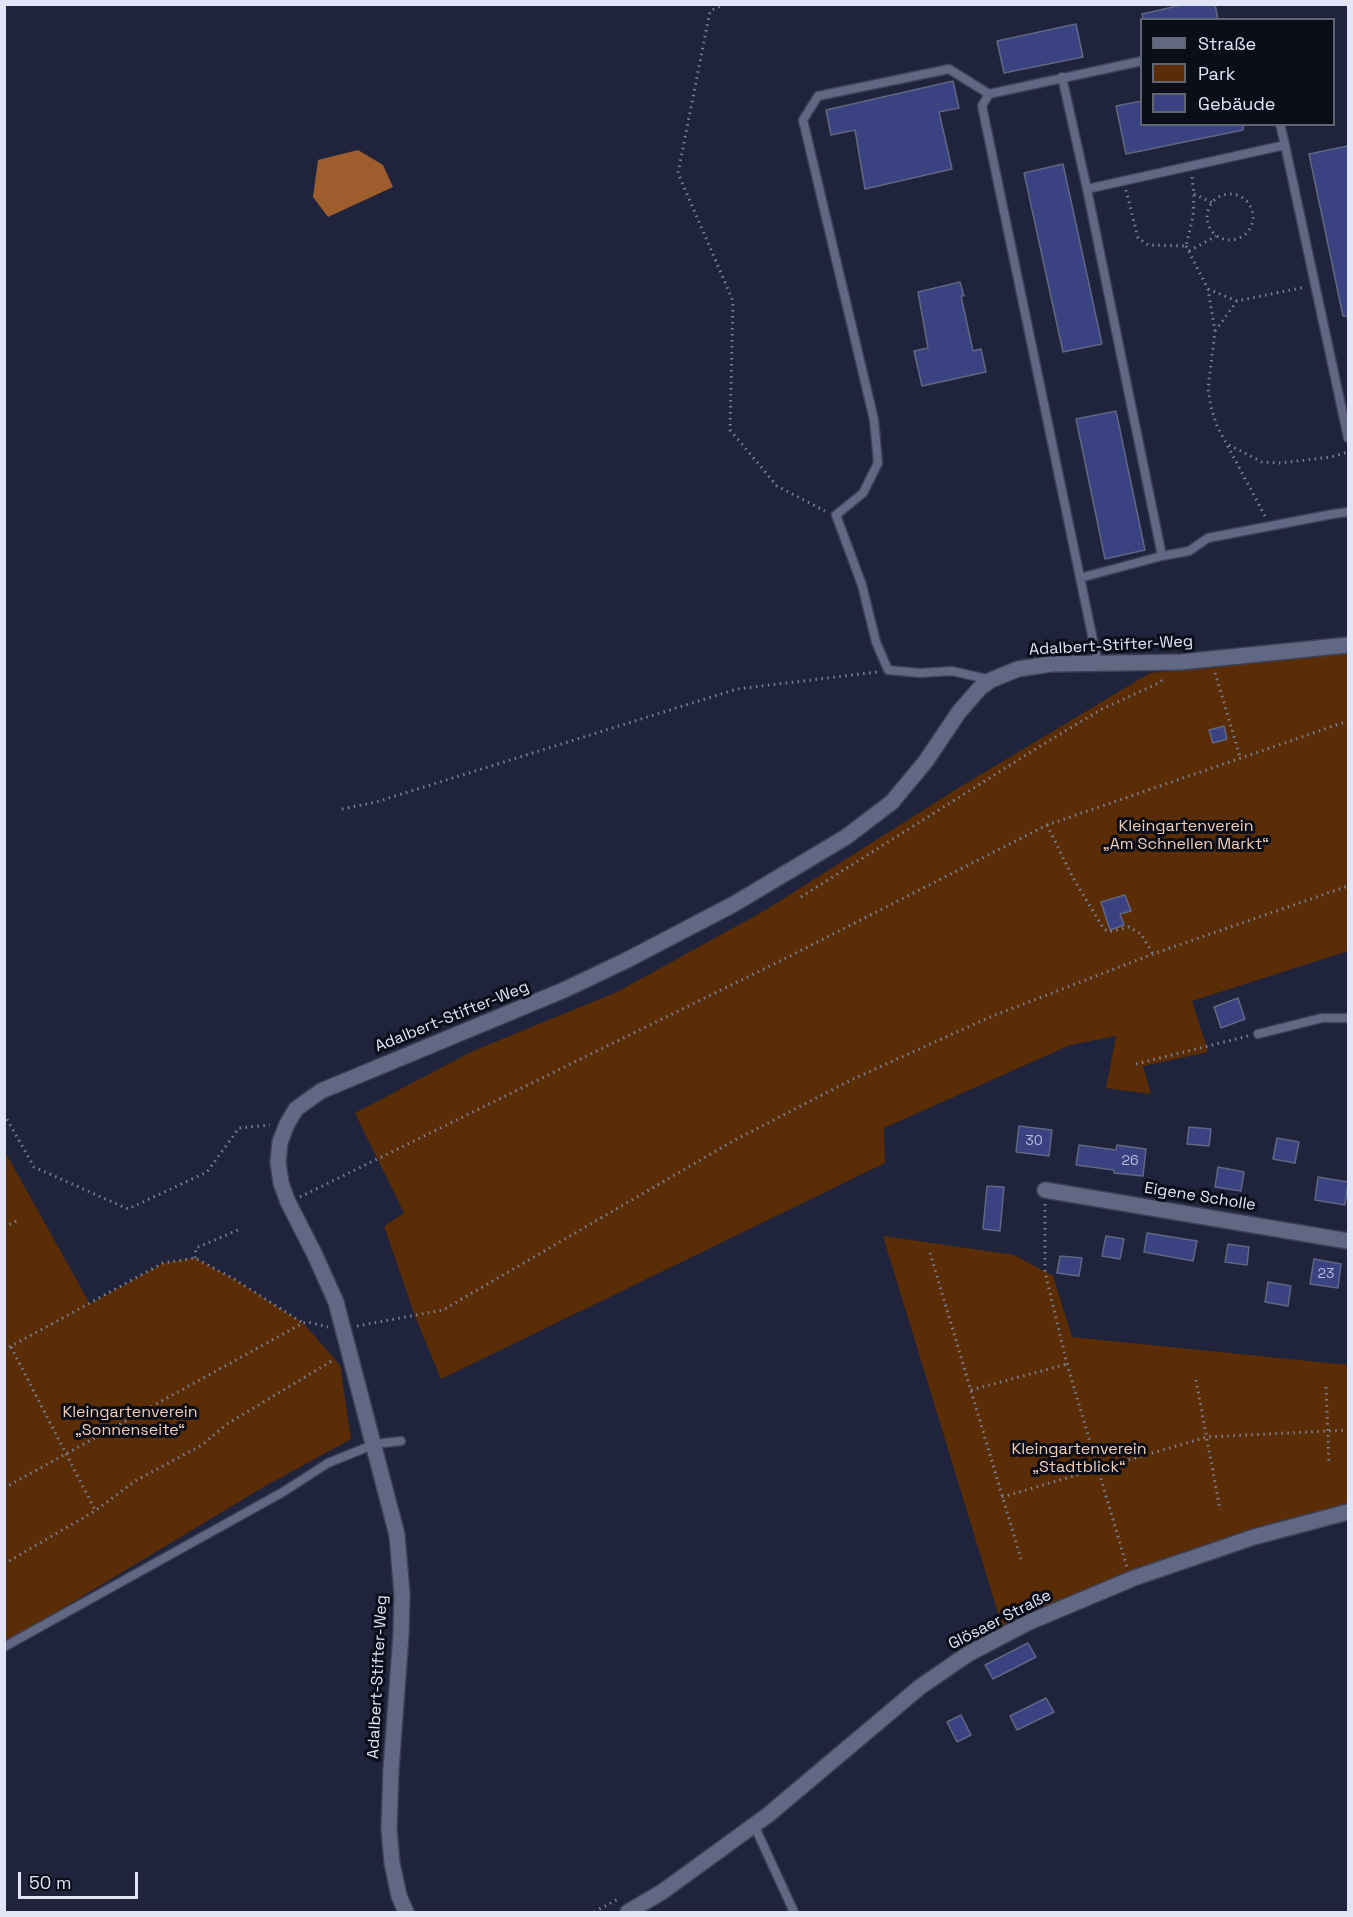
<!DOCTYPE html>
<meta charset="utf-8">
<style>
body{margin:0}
#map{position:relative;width:1353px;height:1917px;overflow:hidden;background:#1f233b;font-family:"Space Grotesk",sans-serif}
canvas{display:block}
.frame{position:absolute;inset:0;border:6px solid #e1e5f6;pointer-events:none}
.legend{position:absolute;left:1140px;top:18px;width:195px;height:108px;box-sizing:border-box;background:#0b0e18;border:2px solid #616471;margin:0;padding:8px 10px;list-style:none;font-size:18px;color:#e1e5f6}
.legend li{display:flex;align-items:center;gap:12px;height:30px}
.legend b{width:30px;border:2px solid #616471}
.scale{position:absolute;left:18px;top:1872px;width:120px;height:27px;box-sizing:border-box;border:3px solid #e1e5f6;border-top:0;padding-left:8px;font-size:18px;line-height:21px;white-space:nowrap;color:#e1e5f6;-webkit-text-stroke:4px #0b0e18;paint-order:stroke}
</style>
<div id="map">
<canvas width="1353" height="1917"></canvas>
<div class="frame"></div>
<ul class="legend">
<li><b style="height:8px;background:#616884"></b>Straße</li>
<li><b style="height:16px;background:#5a2d06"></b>Park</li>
<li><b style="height:16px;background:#3a4281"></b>Gebäude</li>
</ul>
<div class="scale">50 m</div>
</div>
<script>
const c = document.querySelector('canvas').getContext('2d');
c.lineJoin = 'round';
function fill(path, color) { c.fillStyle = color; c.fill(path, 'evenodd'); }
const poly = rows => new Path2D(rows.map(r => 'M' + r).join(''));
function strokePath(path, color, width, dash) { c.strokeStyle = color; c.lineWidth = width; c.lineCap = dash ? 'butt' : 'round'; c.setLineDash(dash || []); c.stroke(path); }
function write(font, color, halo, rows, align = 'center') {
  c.font = font + ' "Space Grotesk",sans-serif'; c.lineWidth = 6; c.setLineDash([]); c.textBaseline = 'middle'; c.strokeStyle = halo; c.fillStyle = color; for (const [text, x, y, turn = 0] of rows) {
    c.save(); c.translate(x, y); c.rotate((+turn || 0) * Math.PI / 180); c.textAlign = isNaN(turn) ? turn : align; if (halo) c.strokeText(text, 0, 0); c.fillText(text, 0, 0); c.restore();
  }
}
const green = poly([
 [1348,652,1348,951,1192,1001,1208,1052,1143,1066,1151,1094,1106,1088,1116,1036,1070,1045,884,1128,885,1163,441,1379,415,1316,384,1226,404,1213,355,1113,473,1051,617,992,764,911,955,790,1150,673],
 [4,1150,90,1304,163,1263,195,1258,234,1279,303,1323,340,1365,351,1439,265,1486,5,1643],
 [883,1236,1014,1255,1053,1276,1072,1337,1348,1365,1348,1505,1258,1529,1128,1571,1002,1626]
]);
const water = poly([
 [358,150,383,165,393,187,328,217,313,197,318,160]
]);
const building = poly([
 [1186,4,1215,4,1218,20,1143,20,1142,14,1186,4],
 [1076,24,1083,57,1004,73,997,41,1076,24],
 [953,81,959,108,939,112,952,169,865,189,855,130,831,135,826,110,953,81],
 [1142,101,1142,124,1243,124,1243,130,1126,154,1116,106,1142,101],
 [1348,146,1348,316,1343,316,1309,154,1348,146],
 [1063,164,1102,344,1063,352,1024,173,1063,164],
 [960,282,964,296,961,296,973,351,981,349,986,372,922,386,914,351,928,348,918,292,960,282],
 [1116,411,1145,550,1105,559,1076,419,1116,411],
 [1224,726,1227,739,1213,743,1209,730,1224,726],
 [1125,895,1131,911,1120,914,1124,925,1110,930,1101,902,1125,895],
 [1238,998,1245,1019,1221,1028,1214,1007,1238,998],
 [1019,1126,1052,1130,1049,1156,1016,1152,1019,1126],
 [1189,1127,1211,1129,1209,1146,1187,1144,1189,1127],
 [1277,1138,1299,1142,1295,1163,1273,1159,1277,1138],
 [1079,1145,1116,1150,1117,1145,1146,1149,1143,1176,1114,1173,1114,1170,1076,1165,1079,1145],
 [1218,1167,1244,1172,1241,1191,1215,1187,1218,1167],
 [1318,1177,1348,1182,1345,1205,1315,1200,1318,1177],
 [987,1186,1004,1187,1000,1231,983,1229,987,1186],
 [1147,1233,1197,1241,1193,1261,1144,1252,1147,1233],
 [1106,1236,1124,1239,1120,1259,1102,1256,1106,1236],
 [1228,1244,1249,1247,1247,1265,1225,1262,1228,1244],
 [1060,1256,1082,1258,1079,1276,1057,1273,1060,1256],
 [1314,1259,1341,1264,1338,1288,1310,1284,1314,1259],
 [1268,1282,1291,1286,1288,1306,1265,1302,1268,1282],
 [1028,1643,1036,1657,993,1679,985,1665,1028,1643],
 [1046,1698,1054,1712,1017,1730,1010,1716,1046,1698],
 [961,1715,971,1735,957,1742,947,1722,961,1715]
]);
const path = poly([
 [725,4,710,11,678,173,733,301,730,430,777,486,825,511],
 [1126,190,1138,238,1148,245,1186,246,1193,217,1194,194,1192,177],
 [1194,194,1213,203],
 '1207 217a23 23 0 1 1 46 0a23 23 0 1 1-46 0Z',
 [1186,246,1208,289,1215,331,1208,389,1211,407,1217,426,1265,516],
 [1189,251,1216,236],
 [1208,289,1237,301,1305,287],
 [1215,331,1237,301],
 [1229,445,1262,462,1281,463,1331,457,1348,452],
 [1215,673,1240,757],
 [342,809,376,802,737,689,877,672],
 [1047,825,1073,878,1104,929,1109,932,1129,927,1141,934,1153,954],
 [801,897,1037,748,1102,709,1159,683,1164,678],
 [1136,1064,1248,1036],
 [4,1114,34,1167,128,1209,207,1172,239,1128,270,1125],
 [300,1197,784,959,1047,825,1348,721],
 [1045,1204,1045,1272,1067,1364,1127,1567],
 [4,1227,19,1220],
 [930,1253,1021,1559],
 [195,1258,196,1248,238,1230],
 [357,1326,443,1310,733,1141,851,1080,990,1017,1153,954,1348,886],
 [11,1347,95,1510],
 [4,1350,163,1263,195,1258,234,1279,303,1323],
 [1196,1380,1220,1510],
 [1326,1387,1329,1462],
 [971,1390,1067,1364],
 [4,1488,303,1323,307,1322,328,1327],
 [1002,1497,1207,1437,1348,1430],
 [4,1564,95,1511,135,1481,202,1445,227,1424,335,1359],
 [594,1912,618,1899]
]);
const service = poly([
 [1062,77,1087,189],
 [989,94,982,106,1098,664],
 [1280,124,1285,145],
 [1348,438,1285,145,1087,189,1162,556,1189,551,1208,538,1333,514,1348,512],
 [1080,578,1162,556],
 [991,680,952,671,920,673,888,670,876,642,862,585,836,515,863,493,878,463,874,420,803,120,818,96,949,69,989,94,1142,61],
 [1258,1034,1322,1018,1348,1018],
 [4,1647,283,1492,328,1463,375,1444,401,1441],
 [754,1825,794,1912]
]);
const minor = poly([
 [1045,1190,1348,1241],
 [406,1912,399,1896,392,1863,389,1829,391,1769,401,1635,402,1594,397,1535,336,1302,315,1255,288,1202,281,1183,278,1162,280,1142,287,1124,296,1109,321,1091,564,990,627,960,734,904,846,837,892,802,926,761,959,712,980,688,991,680,1018,669,1051,664,1181,662,1348,645],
 [628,1912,662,1892,768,1815,920,1687,968,1654,1027,1623,1134,1578,1254,1537,1348,1512]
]);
const numberNames = [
 ["30",1034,1141],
 ["26",1130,1161],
 ["23",1326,1274]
];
const streetNames = [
 ["Adalbert-Stifter-Weg",1111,646,-3],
 ["Adalbert-Stifter-Weg",452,1017,-22],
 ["Eigene Scholle",1200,1197,9],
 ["Glösaer Straße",1000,1620,-27],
 ["Adalbert-Stifter-Weg",378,1677,-87]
];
const parkNames = [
 ["Kleingartenverein",1186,827],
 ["„Am Schnellen Markt“",1186,845],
 ["Kleingartenverein",130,1413],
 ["„Sonnenseite“",130,1431],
 ["Kleingartenverein",1079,1450],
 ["„Stadtblick“",1079,1468]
];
fill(green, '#5a2d06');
fill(water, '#9d5d2d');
fill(building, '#3a4281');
strokePath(building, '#606783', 1.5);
strokePath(service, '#3d4055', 11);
strokePath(minor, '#3d4055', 18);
strokePath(path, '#7c8095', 3, [1.5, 4.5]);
strokePath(service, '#616884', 8);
strokePath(minor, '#616884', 15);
write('14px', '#b7bcd9', null, numberNames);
write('16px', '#e1e5f6', '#0b0e18', streetNames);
write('16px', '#f3ceb5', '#0b0e18', parkNames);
</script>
